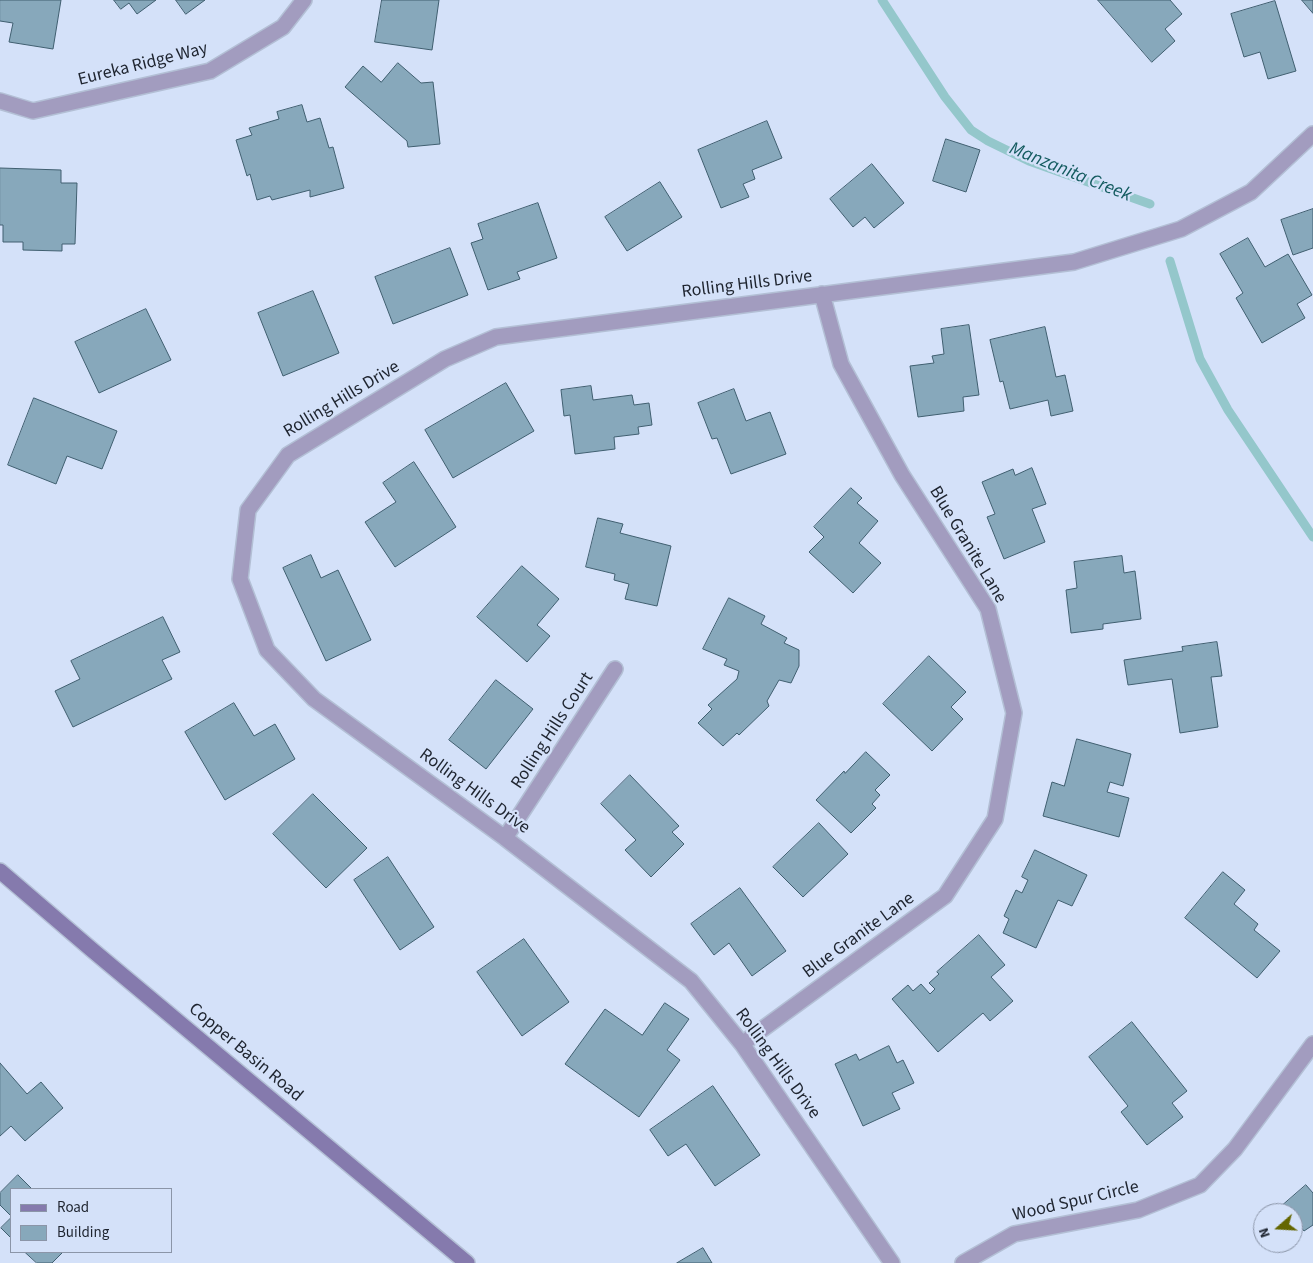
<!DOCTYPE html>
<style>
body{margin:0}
#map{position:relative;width:1313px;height:1263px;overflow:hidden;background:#d4e1f9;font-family:"Source Sans 3",sans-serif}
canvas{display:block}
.legend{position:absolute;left:10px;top:1188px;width:162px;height:65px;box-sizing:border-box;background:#d4e1f9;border:1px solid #8b95a8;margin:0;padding:6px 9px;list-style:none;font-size:15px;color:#1e242f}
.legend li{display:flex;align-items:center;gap:10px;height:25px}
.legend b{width:25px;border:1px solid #8b95a8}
.north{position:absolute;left:1253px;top:1203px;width:50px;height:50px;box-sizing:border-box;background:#d4e1f9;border:1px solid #8b95a8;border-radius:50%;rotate:251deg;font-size:14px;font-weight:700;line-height:20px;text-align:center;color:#1e242f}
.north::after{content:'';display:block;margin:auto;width:18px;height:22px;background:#646600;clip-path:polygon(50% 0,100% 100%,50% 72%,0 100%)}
</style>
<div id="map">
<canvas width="1313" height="1263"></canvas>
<ul class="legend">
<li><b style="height:6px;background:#857aad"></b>Road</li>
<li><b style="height:14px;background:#87a8bb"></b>Building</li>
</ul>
<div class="north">N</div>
</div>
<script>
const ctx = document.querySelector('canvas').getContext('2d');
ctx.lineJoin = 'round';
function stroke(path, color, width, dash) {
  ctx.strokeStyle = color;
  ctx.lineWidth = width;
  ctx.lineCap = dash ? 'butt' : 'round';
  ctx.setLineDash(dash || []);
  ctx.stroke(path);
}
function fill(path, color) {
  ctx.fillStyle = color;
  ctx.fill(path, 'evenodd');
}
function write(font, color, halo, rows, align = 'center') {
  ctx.font = font + ' "Source Sans 3",sans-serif';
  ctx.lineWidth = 4.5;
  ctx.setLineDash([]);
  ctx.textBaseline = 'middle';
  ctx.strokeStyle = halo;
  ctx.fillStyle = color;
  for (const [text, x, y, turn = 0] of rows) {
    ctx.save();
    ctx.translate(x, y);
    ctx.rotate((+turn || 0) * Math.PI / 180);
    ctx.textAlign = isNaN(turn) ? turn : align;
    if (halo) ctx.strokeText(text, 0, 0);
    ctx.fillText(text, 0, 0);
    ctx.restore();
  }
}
const stream = new Path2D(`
 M882,0L945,97L971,130L988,141L1029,161L1150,204
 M1170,261L1200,359L1228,410L1313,537`);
const building = new Path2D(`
 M0,0H61L53,49L9,42L13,23L0,21Z
 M114,0H156L137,14L129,3L121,9Z
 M176,0H205L186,14Z
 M382,0H439L432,50L375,42Z
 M1098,0H1170L1182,14L1165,29L1175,41L1152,62Z
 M1302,0H1313V13Z
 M1275,1L1296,71L1268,79L1260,52L1244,57L1231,14Z
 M398,63L421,83L433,82L440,144L408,147L407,141L345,87L363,66L381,82Z
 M302,105L307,122L320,118L329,148L333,147L344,188L310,197V190L272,200L270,196L257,200L250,174L247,176L236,140L252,135L249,128L279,119L277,112Z
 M767,121L782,158L752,170L755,179L743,184L749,197L721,208L698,150Z
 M946,139L980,150L966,192L933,181Z
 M872,164L904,203L874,228L865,217L853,227L830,199Z
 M0,168L61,170V183H77L75,244H62V251L23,250V242H3V225H0Z
 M660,182L682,217L627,251L605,217Z
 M538,203L557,258L517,272L520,279L488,290L471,243L483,239L478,224Z
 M1313,209V248L1293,255L1281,220Z
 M1248,238L1265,267L1288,254L1312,295L1297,304L1305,318L1262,343L1236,298L1243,293L1220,254Z
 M450,248L468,295L393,324L375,277Z
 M313,291L339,353L283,376L258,313Z
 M146,309L171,360L99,393L75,342Z
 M969,325L979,395L963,397L964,411L918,417L910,366L934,363L932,356L944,354L941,329Z
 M1045,327L1056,377L1065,375L1073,411L1051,416L1048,400L1010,409L1003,381L1000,382L990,340Z
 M506,383L534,431L453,478L425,430Z
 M591,386L593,400L632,395L634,405L649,403L652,425L638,427L639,434L614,437L615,449L575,454L570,415L564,416L561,390Z
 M734,389L746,421L770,412L786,454L731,474L717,438L712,439L698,403Z
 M34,398L117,431L102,469L67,456L56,484L8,465Z
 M414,462L456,527L395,567L365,522L396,502L383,483Z
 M1032,468L1046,504L1032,509L1045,542L1004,559L987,517L995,514L982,482L1013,469L1015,475Z
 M851,488L862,498L857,503L878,521L859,543L881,563L853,593L809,552L824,537L814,527Z
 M598,518L623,524L620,533L671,546L657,606L625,599L629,584L614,580L615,574L586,567Z
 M311,555L321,578L338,570L371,640L326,661L283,568Z
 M1122,556L1124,573L1135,571L1141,619L1103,624V629L1071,633L1066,590L1077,588L1074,562Z
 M522,566L559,599L537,625L550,636L527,662L477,617Z
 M729,598L765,616L761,624L787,638L784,643L799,650V666L791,683L779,680L767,701L769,706L739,735L737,733L723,746L698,723L712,709L708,705L737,679L739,671L724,665L727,659L703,649Z
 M163,617L180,652L162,660L172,679L73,727L55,691L80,679L71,661Z
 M1217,642L1222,676L1211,677L1218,727L1180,733L1172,679L1128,685L1124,660L1183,651L1182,647Z
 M929,656L966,692L951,707L963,719L932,751L883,704Z
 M496,680L533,709L486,769L449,740Z
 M234,703L254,736L275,724L295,759L225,800L185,732Z
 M1077,739L1131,754L1123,786L1110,782L1107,792L1129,798L1119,837L1043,816L1052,782L1064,786Z
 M866,752L890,775L875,790L880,795L872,804L876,808L851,833L816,800L844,771L845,773Z
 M630,775L679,826L672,832L684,844L651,877L625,850L636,840L601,804Z
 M313,794L367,848L326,888L273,834Z
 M819,823L848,854L803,897L773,867Z
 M1035,850L1087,875L1072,906L1058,900L1036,948L1003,933L1009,919L1004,916L1016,890L1022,893L1028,880L1022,877Z
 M388,857L434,927L400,950L354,880Z
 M1223,872L1245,890L1234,904L1258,924L1254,930L1280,951L1257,978L1185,918Z
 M740,888L786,951L752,976L729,943L714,955L691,924Z
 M979,935L1005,965L991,977L1013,1001L990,1021L983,1013L938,1052L892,999L908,985L913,991L921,984L930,994L935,989L929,983L939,974L937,972Z
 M524,939L569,1002L522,1036L477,972Z
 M665,1003L689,1019L667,1050L680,1060L639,1117L565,1064L605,1009L642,1035Z
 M1132,1022L1187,1091L1172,1103L1183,1117L1147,1145L1121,1112L1128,1106L1089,1057Z
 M889,1046L897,1063L903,1060L914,1083L892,1093L900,1109L863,1126L835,1064L856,1054L859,1060Z
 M0,1063L27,1094L41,1082L63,1108L25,1141L11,1126L0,1136Z
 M713,1086L760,1155L715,1186L686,1144L668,1156L650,1130Z
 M18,1175L32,1189H11V1216L0,1205V1193Z
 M1306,1185L1313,1193V1225L1304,1231L1293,1218V1213H1289L1283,1205Z
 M11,1218V1238L1,1228Z
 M703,1248L712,1263H677Z
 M25,1252H63L52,1263H37Z`);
const street = new Path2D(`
 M0,101L33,111L210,71L283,27L304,0
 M505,838L615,669
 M742,1044L945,896L995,819L1014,713L988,609L902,475L841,364L822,294
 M892,1263L742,1044L691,981L505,838L314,699L267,650L240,579L248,510L288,455L445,359L496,337L1074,262L1181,229L1251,192L1313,134
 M963,1263L1014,1234L1138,1210L1200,1185L1235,1149L1313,1044`);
const secondary = new Path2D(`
 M0,871L91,949L467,1263`);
const streetNames = [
 ["Eureka Ridge Way",143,65,-14],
 ["Rolling Hills Drive",747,285,-7],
 ["Rolling Hills Drive",342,400,-31],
 ["Blue Granite Lane",967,545,59],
 ["Rolling Hills Court",553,731,-57],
 ["Rolling Hills Drive",474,792,36],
 ["Blue Granite Lane",859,936,-36],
 ["Copper Basin Road",245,1053,40],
 ["Rolling Hills Drive",777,1064,54],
 ["Wood Spur Circle",1076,1202,-13]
];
const waterNames = [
 ["Manzanita Creek",1070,173,22]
];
stroke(stream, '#94c7cb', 9);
fill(building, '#87a8bb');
stroke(building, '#405f70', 1);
stroke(street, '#b3bfd5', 18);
stroke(secondary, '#b3bfd5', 18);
stroke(street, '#a29cbf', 15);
stroke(secondary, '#857aad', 15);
write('18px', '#1e242f', '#d4e1f9', streetNames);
write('italic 19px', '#145b60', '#d4e1f9', waterNames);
</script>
